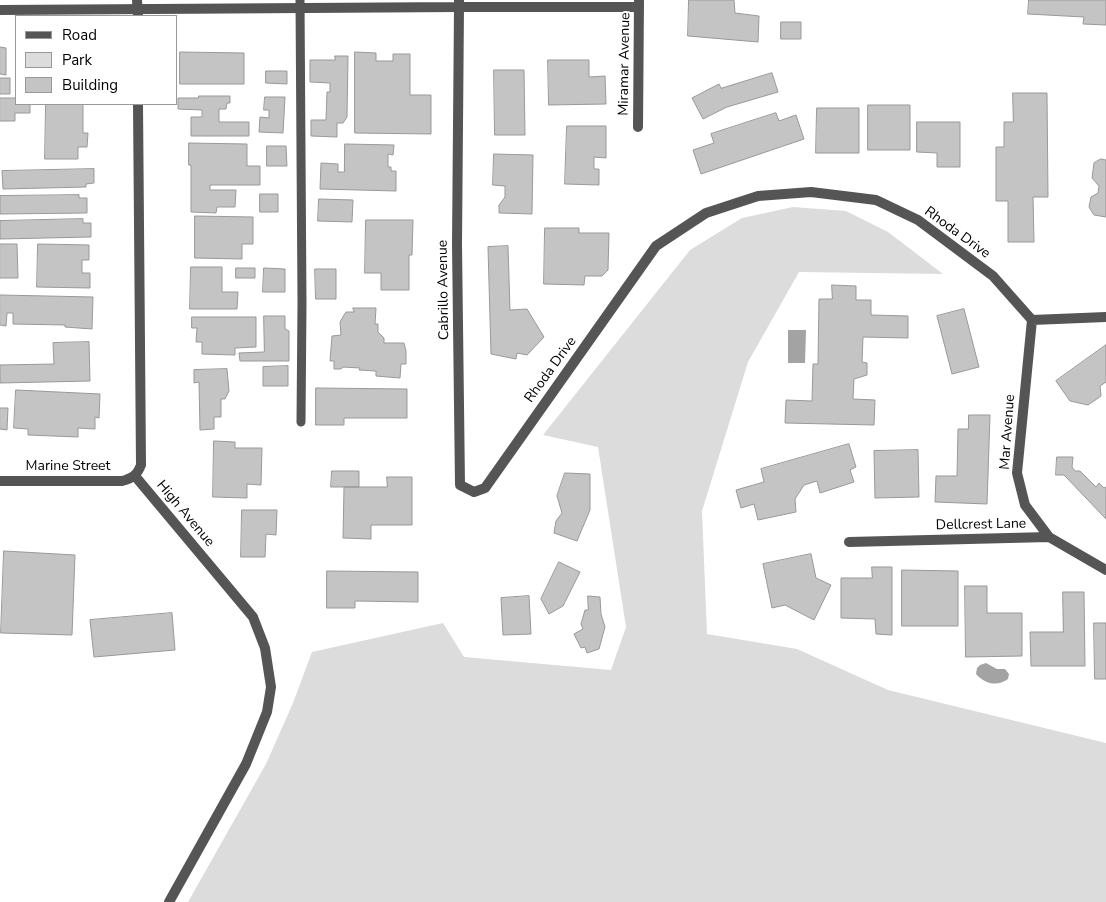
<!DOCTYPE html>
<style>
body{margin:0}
#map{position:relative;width:1106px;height:902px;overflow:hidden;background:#fff;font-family:"Nunito Sans",sans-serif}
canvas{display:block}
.legend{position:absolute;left:15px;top:15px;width:162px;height:90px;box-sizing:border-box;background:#fff;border:1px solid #999;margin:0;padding:6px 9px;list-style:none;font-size:15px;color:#000}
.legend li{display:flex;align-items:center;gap:10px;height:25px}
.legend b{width:25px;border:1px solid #999}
</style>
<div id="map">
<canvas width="1106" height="902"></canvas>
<ul class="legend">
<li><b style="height:6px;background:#555"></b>Road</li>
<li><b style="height:14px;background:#dcdcdc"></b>Park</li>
<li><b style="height:14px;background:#c4c4c4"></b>Building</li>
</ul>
</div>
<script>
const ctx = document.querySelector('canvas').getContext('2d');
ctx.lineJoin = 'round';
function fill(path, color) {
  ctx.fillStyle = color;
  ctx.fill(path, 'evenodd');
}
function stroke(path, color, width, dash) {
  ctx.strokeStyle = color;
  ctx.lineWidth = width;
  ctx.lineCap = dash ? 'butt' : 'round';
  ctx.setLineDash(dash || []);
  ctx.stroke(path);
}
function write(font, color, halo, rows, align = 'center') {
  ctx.font = font + ' "Nunito Sans",sans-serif';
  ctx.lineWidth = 4;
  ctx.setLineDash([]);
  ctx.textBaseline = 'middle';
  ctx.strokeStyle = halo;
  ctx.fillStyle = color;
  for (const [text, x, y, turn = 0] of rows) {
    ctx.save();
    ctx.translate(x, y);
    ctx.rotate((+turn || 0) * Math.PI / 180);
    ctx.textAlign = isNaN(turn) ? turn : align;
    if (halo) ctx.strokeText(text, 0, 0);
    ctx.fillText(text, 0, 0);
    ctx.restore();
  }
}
const green = new Path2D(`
 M793,207L846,211L888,232L943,274L799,272L748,362L702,511L707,634L797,649L888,690L1106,743V902H188L266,764L293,703L312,652L443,623L464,657L611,670L626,627L598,447L543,435L690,250L742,218Z`);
const water = new Path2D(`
 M788,330H806L805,363H788Z
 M986,663L997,669H1005L1009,674L1008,679C997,687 985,684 976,674L977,668L980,665Z`);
const building = new Path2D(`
 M689,0H734L735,13L759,16L758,42L688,36Z
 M1029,0H1106V25L1083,24L1084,17L1028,14Z
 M781,22H801V39H781Z
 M0,47L6,48V75L0,74Z
 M180,52L244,53V84H180Z
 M355,52L376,53V61H393V54H410V95H431V134L355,133Z
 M335,56H348L347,117L343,123H337V137L311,136V120H326L327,92H330V83L310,82V60H335Z
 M548,60H589V77L605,76L606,104L549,105Z
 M494,70H524L525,135H495Z
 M266,71H287V84L266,83Z
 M772,73L778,92L727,107L703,119L692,98L719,84L721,88Z
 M0,78H10V94H0Z
 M1013,93H1047L1048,197H1033L1034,242H1008V201H996V147H1004V122H1013Z
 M199,96H230V103H227L226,109H219V122H249V136H191V117H202V110L178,109V98H198Z
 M265,97H285L283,133L259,132L260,117L269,118V110H264Z
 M0,98H16V104H30V113H15V121H0Z
 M46,104H83V133H88L87,147H78V159H45Z
 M868,105H910V150H868Z
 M817,108H859V153H816Z
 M776,113L779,121L796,115L804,139L701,174L693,150L714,143L711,134Z
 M917,122H960V167H937V153L917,152Z
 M567,126H606V158L594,157V169H599V185L565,184Z
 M189,143L247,144V166H260V185H210V190H236L235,207H217L216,213L191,212V165H189Z
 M345,144L394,145L393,155L388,154V167H391V171H396V191L320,189L321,163L338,164V172H344Z
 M267,146H286L287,166H267Z
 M494,154L533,155L532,214L499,213V205L505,197V186L493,185Z
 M1101,159L1106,160V217L1094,215L1089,207L1091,197L1098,193L1099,186L1092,178L1094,163Z
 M94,169V183L86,184V187L3,189L2,171Z
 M260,194H278V212H260Z
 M79,195V198H87V213L0,214V196Z
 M319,199L353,200L352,222L318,221Z
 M195,216L253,217V244H242V259L195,258Z
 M83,219V223H91V237L0,239V221Z
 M366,220H413L412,255H409V290H381V273H365Z
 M545,228H579V233H609L608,270L602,276H585L584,285L544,284Z
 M0,244H17L18,278H0Z
 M38,244L89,245V260H82V273H90V288L37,287Z
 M508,246L510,310L527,309L544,337L527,355L517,353L516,359L491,354L488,247Z
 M191,267H222V292H238L237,309H190Z
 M236,268H255V278H236Z
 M264,268L285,269V292H263Z
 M315,269H336V299H316Z
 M832,285L856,286V300H871V315L908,316V338L863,337L862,362L867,363V375L854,379L853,399L875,400L874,425L785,423L786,400L812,401L813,364H818L819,299H832Z
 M0,295L93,297L92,329L65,327V325L13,324V313H7L6,326L0,325Z
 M353,308H376L375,324H378V332L384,338V343H404L406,351V364H401L400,378L376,376V371L359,370L360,368L343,367L341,369H334V361H330L332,336L341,335L340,322L344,315L346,312H354Z
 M964,309L979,367L952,374L937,316Z
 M264,316H285V329L289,331V361H240L239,353L264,352Z
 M192,317H256V347L235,348V355L202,354V342H196L197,328H192Z
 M89,342L90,381L0,383V365L54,364L53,343Z
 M1106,345V382L1100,386L1101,396L1088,405L1070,401L1056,381Z
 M288,366V386H263V367Z
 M227,369L229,391L225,399H221V417H214V429L200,430L199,382L194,383V370Z
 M316,388L407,389V418H344V425H316Z
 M16,390L100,394L99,418L95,417V429L78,428V437L28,435V429L14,428Z
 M0,408H8L7,430L0,429Z
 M969,415H990L987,504L935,502L936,476H957L958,429H968Z
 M214,441L235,442V448H262L261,485L247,484V498L213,497Z
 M849,444L856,467L850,470L854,482L820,493L817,481L804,485L795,499L796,512L758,520L754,504L741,508L736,490L764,482L761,469Z
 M918,450L919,497L875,498L874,451Z
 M1057,457H1073L1072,467L1075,471H1080L1096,487L1099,483L1104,488L1106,487V519L1064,475H1056Z
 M332,471H359V487H331Z
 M565,473L590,474V510L577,541L554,533L556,521L562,513L557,496Z
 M387,477H412V525H371V539L343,538L344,487H387Z
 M242,510H277L276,535L266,534L265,557H241Z
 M4,551L75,555L72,635L1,633Z
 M811,554L816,578L831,585L814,620L785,605L772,608L763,564Z
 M559,562L580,572L563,606L549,614L541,599Z
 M872,567H892V635L876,634L875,619L841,618V578H872Z
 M902,570L958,571V626H902Z
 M327,571L418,572V602L355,601V608H327Z
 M965,586H987V613H1022V656L966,657Z
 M1063,592H1084L1085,666H1031L1030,632H1063Z
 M529,596L531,634L503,635L501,598Z
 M588,596L600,597L601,614L605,627L599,649L587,653L585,647L581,648L574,634L583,629L581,624L585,610H588Z
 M172,613L175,650L94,657L90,620Z
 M1094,623H1106V679H1095Z`);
const service = new Path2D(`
 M300,0L302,303L301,422`);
const minor = new Path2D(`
 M137,0L138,16
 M639,7H459L457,244L460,485L474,492L485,488L656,246L706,213L758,196L811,192L876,200L918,220L993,276L1032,320L1106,317
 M638,127L639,1
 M1032,320L1017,473L1025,505L1049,537
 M135,476L253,617L265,648L271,687L267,712L246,764L169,902
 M0,481H122C133,478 137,475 141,465L138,104
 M849,542L1049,537L1106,570`);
const tertiary = new Path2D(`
 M0,10L459,7V0`);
const streetNames = [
 ["Miramar Avenue",625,64,-89],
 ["Rhoda Drive",957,233,36],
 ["Cabrillo Avenue",444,290,-91],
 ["Rhoda Drive",551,370,-54],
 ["Mar Avenue",1008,432,-86],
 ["Marine Street",68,467],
 ["High Avenue",185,514,50],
 ["Dellcrest Lane",981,525,-1]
];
fill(green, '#dcdcdc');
fill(water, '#a3a3a3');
fill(building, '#c4c4c4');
stroke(building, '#999', 1);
stroke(service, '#555', 9);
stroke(minor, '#555', 10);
stroke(tertiary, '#555', 10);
write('14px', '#000', '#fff', streetNames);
</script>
